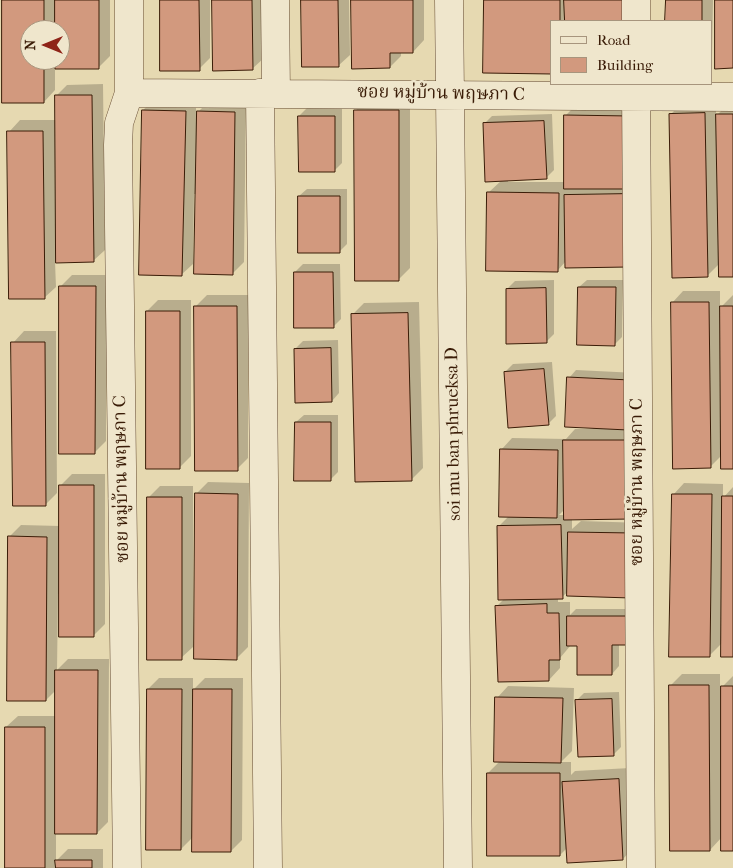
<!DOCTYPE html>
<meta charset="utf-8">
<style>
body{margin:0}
#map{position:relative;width:733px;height:868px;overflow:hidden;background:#e6d9b1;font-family:"IM FELL French Canon",serif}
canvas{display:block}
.legend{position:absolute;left:550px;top:20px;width:162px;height:65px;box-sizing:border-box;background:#efe6cc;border:1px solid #a7957d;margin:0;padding:6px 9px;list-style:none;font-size:15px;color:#3a1c07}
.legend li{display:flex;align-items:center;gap:10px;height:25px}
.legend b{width:25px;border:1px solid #a7957d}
.north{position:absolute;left:20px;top:20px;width:50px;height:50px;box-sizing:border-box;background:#efe6cc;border:1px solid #a7957d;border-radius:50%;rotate:270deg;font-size:14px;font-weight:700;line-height:20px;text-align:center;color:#3a1c07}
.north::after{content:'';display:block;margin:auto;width:18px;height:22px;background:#8f2418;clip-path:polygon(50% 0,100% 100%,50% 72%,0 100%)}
</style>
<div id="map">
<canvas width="733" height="868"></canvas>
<ul class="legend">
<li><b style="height:6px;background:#efe6cc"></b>Road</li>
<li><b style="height:14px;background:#d2997e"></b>Building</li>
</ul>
<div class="north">N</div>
</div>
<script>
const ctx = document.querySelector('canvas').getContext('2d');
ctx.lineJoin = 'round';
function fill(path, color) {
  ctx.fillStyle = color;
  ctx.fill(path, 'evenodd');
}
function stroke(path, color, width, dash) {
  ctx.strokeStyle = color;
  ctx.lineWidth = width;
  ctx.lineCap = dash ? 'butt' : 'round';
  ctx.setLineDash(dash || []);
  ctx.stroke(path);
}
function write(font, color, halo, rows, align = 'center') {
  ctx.font = font + ' "IM FELL French Canon","Noto Serif Thai",serif';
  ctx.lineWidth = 5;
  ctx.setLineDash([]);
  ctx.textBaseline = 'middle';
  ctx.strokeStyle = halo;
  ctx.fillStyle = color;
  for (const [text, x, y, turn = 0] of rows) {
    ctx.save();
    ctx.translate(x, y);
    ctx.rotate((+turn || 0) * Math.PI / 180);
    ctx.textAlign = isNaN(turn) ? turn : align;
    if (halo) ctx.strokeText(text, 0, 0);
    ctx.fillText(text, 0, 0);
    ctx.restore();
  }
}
const shadow = new Path2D(`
 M3,0H110V56L99,67L55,68V90L44,102ZM30,30H60V60H30Z
 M161,0H210V58L199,69Z
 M213,0H263L264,58L252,69Z
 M303,0H349L350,55L338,66Z
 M352,0H424V40L413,52H401V56L390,67Z
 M485,0H638V21H552Z
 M667,0H713L712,57V21H667Z
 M103,84L105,250L93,261L55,262L56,287L44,298L9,132L20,120H56V96L67,85Z
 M155,99L196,100V114L209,101H246L244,262L233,273L197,194H194L193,264L181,275L143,110Z
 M410,99V268L399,279L355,111L367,100Z
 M716,102V116L729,103H733V276L720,263L707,276L671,114L682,103Z
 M577,104L641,105V177L558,270L488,193L502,180L484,124L492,116L552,114L554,170L546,178L508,180V182H565V116Z
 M307,108H342V163L334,171L299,116Z
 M307,189H347V244L339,252L299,196Z
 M303,264H340L341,319L333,327L295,272Z
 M72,275H107L106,441L95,452L61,286Z
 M554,280V334L546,342L507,289L515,281Z
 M587,280H623L622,337L614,345L579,287Z
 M683,291H720V308L733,295V467L722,455L710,467L672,303Z
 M207,295H248V458L237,469L196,306Z
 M158,300H191V456L180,467L147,311Z
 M419,302L423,468L411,480L353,314L364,303Z
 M24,331H56L57,493L46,504L13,343Z
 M338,340L339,393L332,401L295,349L303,341Z
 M552,362L556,416L548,424L505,372L513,364Z
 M576,370L637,373L641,429L572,518V529L581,521L644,523L562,597H558V602H570V615L576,609H640L619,644V666L612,674L578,645H571L560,658V668L549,680L497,606L505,598L498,527L509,516L501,450L512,438L566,439L575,429H593L569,378ZM565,509V515H559Z
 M304,415H338V472L330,480L296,422Z
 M72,474H105V624L93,636L60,594H58L57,670L68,659H109L108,822L97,833H56V861L68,849H103V868H6V727L18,716H56L57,689L46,700L9,537L21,525L60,526L61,485Z
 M208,482L249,483L248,647L237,658L196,494Z
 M684,483L723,484V498L733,487V656L722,643L709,656L673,495Z
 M160,486H193V647L181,658L148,498Z
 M682,674H720V689L733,676V849L722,837L710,850L671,685Z
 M159,678H193V690L205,678H243L242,840L231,851L193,837L181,849L148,689Z
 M508,686L574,688L572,751L561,762H571V775L575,771L630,768L634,847L623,859L567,848L560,855L488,773L500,761L497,698Z
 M619,692L621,747L614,754L576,701L584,693Z`);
const building = new Path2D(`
 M2,0H44V30H30V60H44V103H2Z
 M55,0H99V69H55V60H60V30H55Z
 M160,0H199L200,71H160Z
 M212,0H252L253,70L213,71Z
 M301,0H338L339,67H302Z
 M351,0H413V53H390V68L352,69Z
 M484,0H560V21H552V74L483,73Z
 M564,0H627V21H565Z
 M666,0H702V21H665Z
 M715,0H733V68L715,69Z
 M55,95H92L94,262L56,263Z
 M142,110L186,111L182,276L139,275Z
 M354,110H399V281H355Z
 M197,111L235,112L233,275L194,274Z
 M705,113L708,277L672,278L669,114Z
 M716,114H733V277H719Z
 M564,115L630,116V189H564Z
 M298,116H335V172H299Z
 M544,121L547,179L485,182L483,123Z
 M7,131H43L45,299H9Z
 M487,192L559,193L558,272L486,271Z
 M627,194L628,267L565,268L564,195Z
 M298,196H340V253H298Z
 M294,272H333L334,328H294Z
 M59,286H96L95,454H59Z
 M578,287H616L615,346L577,345Z
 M546,288L547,343L506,344V289Z
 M671,302H709L711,468L673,469Z
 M194,306H237L238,471H195Z
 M720,306H733V469H721Z
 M146,311H180V469H146Z
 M408,313L412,481L355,482L351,314Z
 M11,342H45L46,506H13Z
 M331,348L332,402L295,403L294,349Z
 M544,369L549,425L508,428L504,372Z
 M567,377L630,380L628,430L565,427Z
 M295,422H331V481H294Z
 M563,440H630L631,519L564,520Z
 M500,449L558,450L557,518L499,517Z
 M59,485H94V637H59Z
 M195,493L238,494L237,660L194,659Z
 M672,494H712L710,657H669Z
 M722,496H733V657H721Z
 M147,497H182V660H147Z
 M561,525L563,599L498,600L497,526Z
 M568,532L633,533L631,598L567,596Z
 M8,536L47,537L46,701H7Z
 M547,604V613H559L560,660H549V681L498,682L495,606Z
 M567,616H633V645H612V675H577V646H567Z
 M55,670H98L97,834H55Z
 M669,685H709L710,851H670Z
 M721,686H733V851H721Z
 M147,689H182L181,850H146Z
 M193,689H232L231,852H192Z
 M495,697L563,698L561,763L494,762Z
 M612,699L614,756L578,757L575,700Z
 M5,727H45V868H5Z
 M487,773H560V856H487Z
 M619,779L623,860L567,863L562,782Z
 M55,860H92V868H56Z`);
const street = new Path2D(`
 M129,0V93
 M275,0L276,93
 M449,0L458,868
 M636,21V0
 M636,84L641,868
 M260,93L268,868
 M127,868L118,145L119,123L129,93L733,97`);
const streetNames = [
 ["ซอย หมู่บ้าน พฤษภา C",441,94,1],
 ["soi mu ban phrueksa D",454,434,-91],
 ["ซอย หมู่บ้าน พฤษภา C",122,479,-91],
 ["ซอย หมู่บ้าน พฤษภา C",638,482,-90]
];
fill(shadow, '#0003');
fill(building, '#d2997e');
stroke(building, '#3a1c07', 1);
stroke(street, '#654b32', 29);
stroke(street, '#efe6cc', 28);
write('18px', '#3a1c07', '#efe6cc', streetNames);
</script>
